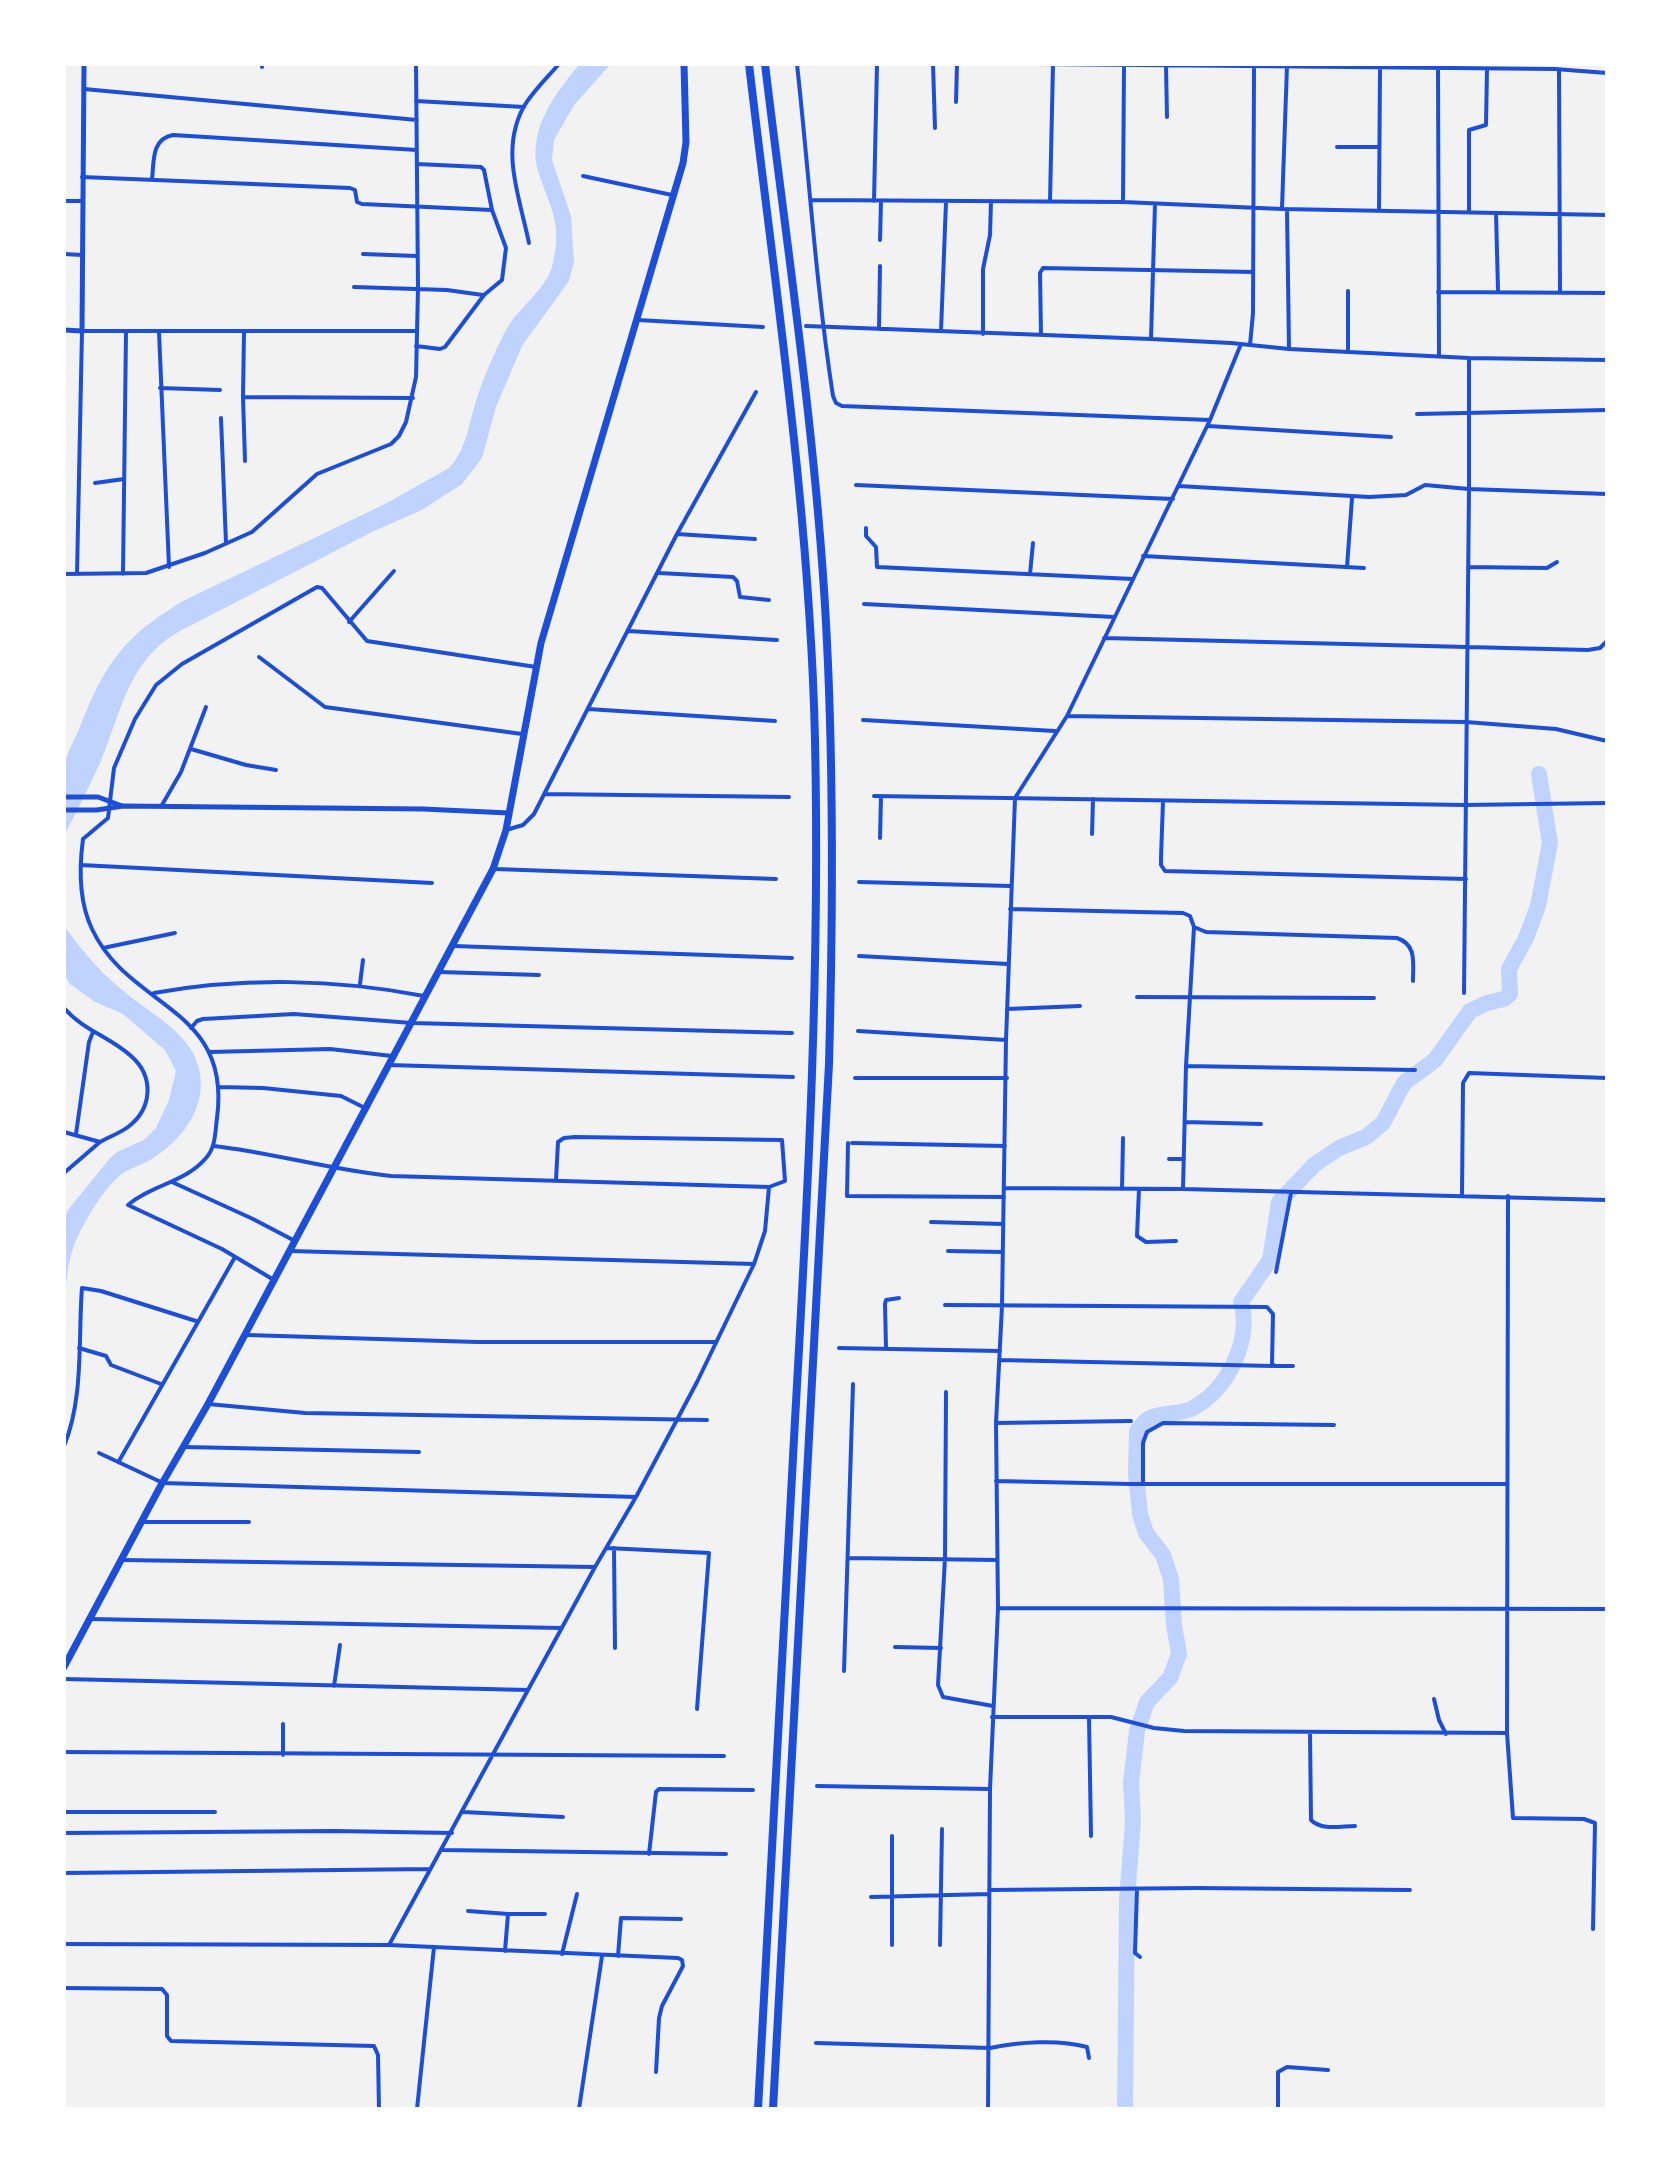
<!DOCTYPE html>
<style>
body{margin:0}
#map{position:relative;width:1671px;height:2173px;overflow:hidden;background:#f2f2f2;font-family:Rubik,sans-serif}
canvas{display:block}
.frame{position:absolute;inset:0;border:66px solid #fff;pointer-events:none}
</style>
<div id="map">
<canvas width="1671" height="2173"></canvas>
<div class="frame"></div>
</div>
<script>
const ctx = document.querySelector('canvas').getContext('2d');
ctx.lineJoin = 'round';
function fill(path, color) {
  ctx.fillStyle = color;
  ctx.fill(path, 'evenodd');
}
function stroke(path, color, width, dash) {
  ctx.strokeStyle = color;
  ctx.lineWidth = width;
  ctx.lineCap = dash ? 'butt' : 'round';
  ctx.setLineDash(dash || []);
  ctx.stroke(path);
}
const water = new Path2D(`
 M580,64H611L574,105L554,140L552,160L571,216L574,262L569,281L522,346L496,407L482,458L462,484L422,510L374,531L178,632C127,662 121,714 100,763C89,788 76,812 64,836C64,815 60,789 64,767C66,754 75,739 80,727C105,663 125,635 185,600L385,504L449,468C467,448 468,426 476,401C484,376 495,351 507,328C520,306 548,288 553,263C562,222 551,210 539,174C525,133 555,93 580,64Z
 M64,926C81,949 98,970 121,989C143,1008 174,1024 190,1048C216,1090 192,1132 155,1157C144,1165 129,1167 118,1177C102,1192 87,1217 77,1238C60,1276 67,1323 64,1364V1218L68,1210L110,1158L117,1152L144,1140L156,1128L169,1100L176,1071L165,1050L123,1014L95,1002L70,984L64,975Z`);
const river = new Path2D(`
 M1125,2109L1127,1900L1133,1820L1131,1783L1137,1731L1147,1702L1170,1678L1179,1654L1174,1625L1171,1579L1163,1555L1146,1533L1140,1514L1136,1473L1137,1431C1140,1427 1146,1420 1150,1418C1162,1412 1180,1415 1193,1408C1228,1390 1252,1339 1241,1302L1270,1260L1279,1202L1314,1165L1339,1148L1366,1137L1383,1123L1404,1083L1435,1060L1470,1011L1487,1003L1504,999L1510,994L1509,969L1526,938L1538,906L1550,843L1539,774`);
const minor = new Path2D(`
 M262,64V67
 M797,64C809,174 816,286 833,396L836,403L842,406L1210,420
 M933,64L935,128
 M1036,64L1555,69L1607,73
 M1166,66L1167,117
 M1438,68L1439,356
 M1559,70L1560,291
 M84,89L417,120
 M416,101L524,107
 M956,102L957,64
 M1337,147H1378
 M583,176L672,195
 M82,177L350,188L355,190L357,202L362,204L492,210
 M152,180C154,162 151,139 173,135L417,150
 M812,200L1123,202L1282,209L1607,215
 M64,201H82
 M874,201L877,64
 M1050,201L1053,64
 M1123,202L1124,65
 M1282,208L1287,66
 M1287,209L1289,349
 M1379,210L1380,67
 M1469,212V130L1486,125L1487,69
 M1496,213L1498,290
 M880,240L881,201
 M529,243C520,198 500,152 523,108C532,92 547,78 559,64
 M64,254L82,255
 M363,254L417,256
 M354,287L447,290L483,295
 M1438,292L1607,293
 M638,320L763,327
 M806,326L1151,339L1231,343L1289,349L1469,358L1607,360
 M879,329L880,266
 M941,331L946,202
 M159,332L169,567
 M983,334V269L990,235L991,201
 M1041,334L1040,273L1043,268L1253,272
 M1151,339L1155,204
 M1250,345L1253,313L1254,66
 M416,346L440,349L445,347L484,295L502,280L506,248L492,210L484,170L481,167L417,164
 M1348,351V291
 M160,388L220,390
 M243,397L244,332
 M1417,414L1607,410
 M221,418L226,543
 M1208,426L1391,437
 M245,461L243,397L413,398
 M95,483L124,479
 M856,485L1173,499
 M1179,486L1369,497L1406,495L1425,485L1469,489V358
 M866,528V536L876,547L877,567L1133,579
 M677,534L755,539
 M1143,556L1364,568
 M1347,567L1352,498
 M1468,567L1547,568L1557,562
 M659,573L733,577L737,581L740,597L769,600
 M64,574L146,573L205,553L252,532L317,474L391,444L399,436L406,422L416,377L418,288L416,64
 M77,574L82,331H416
 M123,574L126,332
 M1030,574L1033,543
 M864,604L1114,617
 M349,622L394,571
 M628,631L777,640
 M1104,638L1588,650L1600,648L1607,641
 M259,657L325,707L522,734
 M588,709L775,721
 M1067,716L1466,722L1556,729L1607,741
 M863,720L1055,731
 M191,749L246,765L276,770
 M544,794L789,797
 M874,796L1465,805L1607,803
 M1163,801L1161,858V865L1165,871L1466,879
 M162,805L181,772L206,707
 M506,830L523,825L534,814L677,534L756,392
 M1092,834L1093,799
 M880,838L881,797
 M81,865L432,883
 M495,869L776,879
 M859,882L1010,886
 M1010,909L1183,913L1190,916L1194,927L1206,932L1397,938C1417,945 1413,962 1413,981
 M454,946L792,958
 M103,948L175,933
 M859,956L1008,964
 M439,972L539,975
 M360,984L363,960
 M154,993C242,977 337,979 424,996
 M1464,993L1469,489L1607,494
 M1137,997L1374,998
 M64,1008C83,1030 110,1037 131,1056C154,1076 153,1108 128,1127C120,1133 109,1137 100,1142
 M1007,1009L1080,1006
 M191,1028L197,1021L203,1019L294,1014L412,1023L792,1033
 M858,1031L1006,1040
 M210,1052L330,1049L392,1056
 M389,1065L793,1077
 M1186,1066L1415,1070
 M855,1078H1007
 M219,1087L263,1088L341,1096L365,1108
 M1185,1122L1261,1124
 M64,1132L100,1142L64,1173
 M76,1134L89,1042L93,1032
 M848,1143L847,1196L1004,1197
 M852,1143L1005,1146
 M214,1146C274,1153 331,1170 391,1176L769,1187L785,1181L782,1140L575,1137L564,1138L558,1142L556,1180
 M1169,1159H1184
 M172,1182L253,1219L295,1241
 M1004,1188L1183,1189L1607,1200
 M1183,1188L1186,1066L1194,927
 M1122,1189L1123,1138
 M1139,1189L1137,1236L1146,1242L1176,1241
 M1462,1195L1463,1083L1469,1073L1607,1078
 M1508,1196L1507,1733L1513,1818L1584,1819L1595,1823L1593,1929
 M931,1222L1003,1224
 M290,1251L754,1264
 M948,1251L1003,1252
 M1276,1272L1291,1193
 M274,1280L222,1249L128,1205C151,1185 186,1182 206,1158C216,1147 215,1132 217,1118C232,1006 129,1009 92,929C79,902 79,869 83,839L108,818L114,768L135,719L156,685L182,664L317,587L322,588L367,641L536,667
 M945,1305L1267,1307L1273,1314L1272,1364L1275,1366H1293
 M247,1335L477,1342H716
 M79,1348L106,1356L111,1365L161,1384
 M839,1348L1000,1351
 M886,1348L885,1304L886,1300L899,1298
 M999,1360L1273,1366
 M946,1392L945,1558L938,1685L943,1697L993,1706
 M208,1404L305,1413L707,1420
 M996,1423L1131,1421
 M64,1446C84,1398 78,1339 82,1288L101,1291L196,1321
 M184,1447L419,1452
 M99,1453L163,1483L636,1497
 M119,1461L235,1257
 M996,1481L1130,1484H1505
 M1143,1483V1443L1147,1432L1163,1423L1334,1425
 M142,1522H249
 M607,1548L709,1553L697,1709
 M614,1548L615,1648
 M849,1558L997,1560
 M122,1560L595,1567
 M998,1608L1607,1609
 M90,1619L562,1628
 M895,1647L941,1648
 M844,1671L853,1384
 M64,1679L528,1690
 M334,1686L340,1645
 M1434,1699L1439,1720L1446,1734
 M992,1717H1111L1154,1728L1184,1731L1507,1733
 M1089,1718L1091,1836
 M283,1724V1755
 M1310,1733L1311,1820C1322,1831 1341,1826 1355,1826
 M64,1752L724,1756
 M817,1786L990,1789
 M64,1812H215
 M463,1812L563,1817
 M64,1833L335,1831L452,1833
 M443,1850L726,1854
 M649,1854L656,1792L659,1789L753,1790
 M64,1873L430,1869
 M1137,1889L1135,1953L1140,1957
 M989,1890L1197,1888L1410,1890
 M871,1897L989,1894
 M468,1911L508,1914L505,1951
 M508,1914H545
 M64,1944L389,1945L678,1958L682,1960L683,1966L662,2006L659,2018L656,2072
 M389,1945L595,1567L636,1497L697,1382L754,1264L765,1231L769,1187
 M892,1945V1836
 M940,1945L942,1829
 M562,1954L577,1894
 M618,1956L621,1918L681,1919
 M64,1988L162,1989L167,1995V2036L171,2041L374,2046L378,2055L379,2109
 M816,2043L990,2048C1019,2042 1058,2039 1087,2047L1089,2058
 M417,2109L434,1947
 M579,2109L602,1956
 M988,2109L990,1789L998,1608L996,1423L1002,1306L1006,1040L1015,798L1067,716L1210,420L1241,344
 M1278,2109V2072L1287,2067L1328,2070`);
const tertiary = new Path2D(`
 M64,330L82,331L84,64
 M64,797H98L122,806
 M64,810H97L123,806L423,809L509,813`);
const primary = new Path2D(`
 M64,1667L160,1487L208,1404L493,869L506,830L541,643L683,163L686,142L684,64`);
const motorway = new Path2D(`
 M749,64C775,288 810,514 815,740C820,967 808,1193 795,1420C783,1650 770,1879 758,2109
 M765,64C787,249 816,437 826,623C834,769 833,917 829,1064L773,2109`);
fill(water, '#bfd3fe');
stroke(river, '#bfd3fe', 16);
stroke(minor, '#1d4ed8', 4);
stroke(tertiary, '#1d4ed8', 5);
stroke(primary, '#1d4ed8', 7);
stroke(motorway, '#1d4ed8', 8);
</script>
